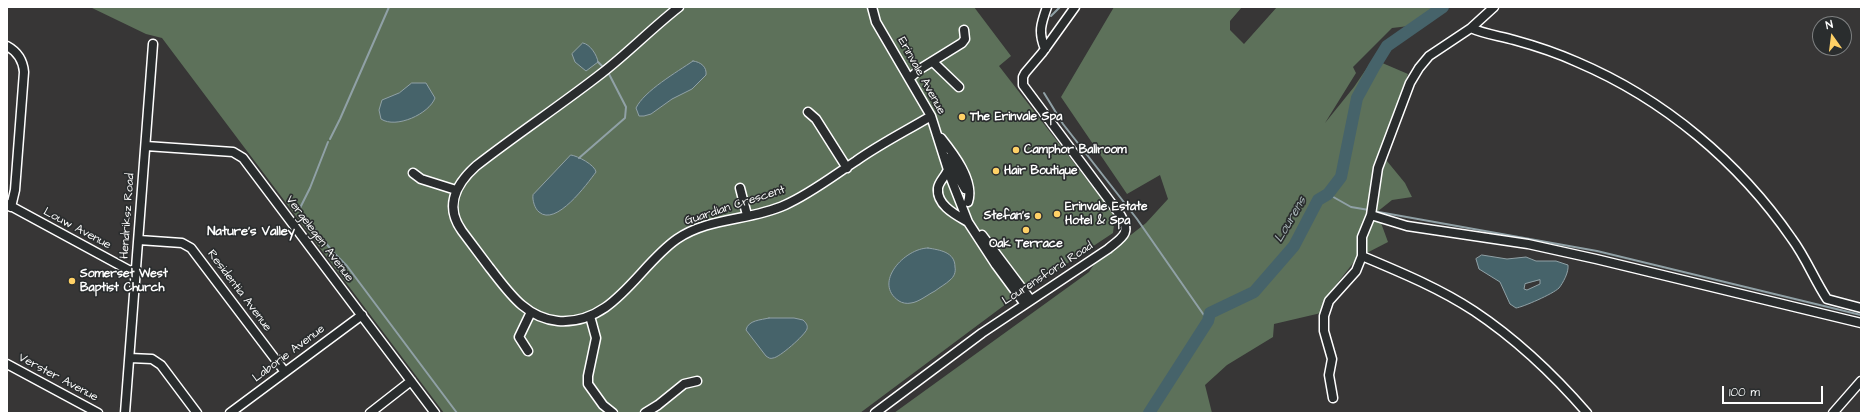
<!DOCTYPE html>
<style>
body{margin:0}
#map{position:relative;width:1868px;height:420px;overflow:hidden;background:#373636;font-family:"Architects Daughter",sans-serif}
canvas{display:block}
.frame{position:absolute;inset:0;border:8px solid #fff;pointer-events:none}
.north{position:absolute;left:1812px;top:16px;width:40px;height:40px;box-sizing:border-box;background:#2a2d2e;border:1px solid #7f8182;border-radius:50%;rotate:346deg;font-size:11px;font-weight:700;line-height:16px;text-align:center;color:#fff}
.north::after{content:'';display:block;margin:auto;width:14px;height:18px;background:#ffd166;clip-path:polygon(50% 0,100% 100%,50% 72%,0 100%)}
.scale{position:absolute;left:1722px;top:386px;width:101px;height:18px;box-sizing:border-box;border:2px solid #fff;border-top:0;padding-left:5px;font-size:12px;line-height:14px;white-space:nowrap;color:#fff;-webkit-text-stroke:3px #2a2d2e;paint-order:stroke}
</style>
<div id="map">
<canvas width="1868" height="420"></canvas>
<div class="frame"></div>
<div class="north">N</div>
<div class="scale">100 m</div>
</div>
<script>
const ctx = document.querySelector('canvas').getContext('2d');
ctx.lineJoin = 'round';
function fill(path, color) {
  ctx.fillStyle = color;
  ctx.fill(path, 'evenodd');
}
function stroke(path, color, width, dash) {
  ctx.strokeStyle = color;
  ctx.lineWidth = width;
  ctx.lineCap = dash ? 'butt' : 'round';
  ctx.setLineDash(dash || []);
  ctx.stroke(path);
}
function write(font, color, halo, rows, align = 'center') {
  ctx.font = font + ' "Architects Daughter",sans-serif';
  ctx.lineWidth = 3.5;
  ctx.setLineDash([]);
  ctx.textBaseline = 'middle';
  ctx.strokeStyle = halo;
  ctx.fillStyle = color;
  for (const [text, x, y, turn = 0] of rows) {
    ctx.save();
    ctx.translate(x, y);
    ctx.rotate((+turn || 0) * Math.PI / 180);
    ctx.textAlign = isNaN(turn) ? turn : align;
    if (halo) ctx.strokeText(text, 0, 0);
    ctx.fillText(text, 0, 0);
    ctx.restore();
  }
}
const green = new Path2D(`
 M90,7H974L1011,56L999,66L1115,216L1113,233L1006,304L860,413H444L162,38L146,34Z
 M1114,7H1242L1230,21V30L1244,44L1277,7H1434L1409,26L1392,28L1353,67L1356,73L1325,123L1354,87L1373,59L1408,74L1382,155L1405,183L1412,197L1392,200L1377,212L1388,242L1357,258L1332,290L1321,313L1274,324L1273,337L1227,365L1205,385L1212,413H894L1089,272L1095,263L1146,223L1168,199L1160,175L1127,194L1061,97Z`);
const water = new Path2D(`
 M583,43C590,44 597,55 598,62L586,71L575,62L572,54Z
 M693,61C701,62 707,67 706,75L692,89L672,99L651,114L644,116H639L636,108C644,91 677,72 693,61Z
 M412,83H426L435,98C429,114 396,129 381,119L379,110L382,100L399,93Z
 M571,155C578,156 595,165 596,172C587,184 556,227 539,212C535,209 532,200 533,195Z
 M928,248C940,250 955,252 955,267C956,272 954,277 950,280C946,284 940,287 935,291C927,295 919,302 911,303C907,304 902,303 899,301C872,283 905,248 928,248Z
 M1482,255L1507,259L1526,257L1536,261H1556L1568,265C1569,272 1563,283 1559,288C1553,294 1523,307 1516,308L1510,304L1500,282L1479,269L1476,259ZM1540,280V284L1527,290L1524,289L1525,284Z
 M769,318H794L803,320C806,323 808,325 807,329C805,335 779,358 773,358C770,359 769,358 766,356L746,330C748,320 761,320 769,318Z`);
const stream = new Path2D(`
 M1051,16L1060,7
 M598,62L604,68
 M1044,93L1063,124L1137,219L1208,321
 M330,139L340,119L389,7
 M328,142L310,188L299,210L333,252L347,266L457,413
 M579,158L625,118L626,107L609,74
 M1328,194L1351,207L1369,210
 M1373,211L1597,251L1861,315`);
const river = new Path2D(`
 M1149,413L1208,321L1210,313L1254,292L1294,246L1318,200L1328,194L1341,177L1357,98L1374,67L1387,46L1443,7`);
const minor = new Path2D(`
 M679,7C652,28 629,52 602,73C561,105 517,134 476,166C456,184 444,206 462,231C471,243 480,255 489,267C508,291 525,318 558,321C614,325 638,266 677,239C709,217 750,221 785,205C810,194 833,176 856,161C880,144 906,131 931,116
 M872,7L876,22L931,116L950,176L968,222L996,265L1024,303
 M1494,7L1471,28C1484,34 1500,36 1514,40C1536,46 1557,53 1577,62C1664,99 1739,162 1792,239C1806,258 1814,279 1827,299L1861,308
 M7,46C18,52 23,60 24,72L15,190L11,207
 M1045,49C1038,32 1041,24 1047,7
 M933,62L959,87
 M910,78L920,69L962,43L965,39L964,30
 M808,112L816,119L847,168
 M941,138C953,153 975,181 968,202
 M146,146L233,152L243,158L435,413
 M947,158L965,189
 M948,169C946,176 939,181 938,188C936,205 956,215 968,222
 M413,173L421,179L456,190
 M740,188L747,215
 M7,204L136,274
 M1371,215L1407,226L1528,244L1596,259L1861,323
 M982,235L1030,299
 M139,240L182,243L191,248L285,372
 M1362,256C1400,272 1439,288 1474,311C1516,339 1554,375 1587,413
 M590,316L596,338L588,376V384L603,405L613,413
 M528,351L519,337L531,312
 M130,358L152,359L161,365L197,413
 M7,364L98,413
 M1333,398L1329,375L1332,359L1324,331V316L1329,301L1356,271L1362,256V237L1371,215L1378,168L1410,83L1419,68L1429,56L1471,28
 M125,413L153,44
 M230,413L362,315
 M370,413L411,381
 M645,413L658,405L684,384L697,381
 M875,413L982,333L1108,249C1121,238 1132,234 1121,216L1023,85V77L1025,73L1042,53L1075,7
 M1833,413L1861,381`);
const markers = [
 [962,117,4,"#ffd166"],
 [1016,150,4,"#ffd166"],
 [996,171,4,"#ffd166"],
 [1057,214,4,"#ffd166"],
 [1038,216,4,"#ffd166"],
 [1026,230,4,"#ffd166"],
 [72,281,4,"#ffd166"]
];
const streetNames = [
 ["Erinvale Avenue",921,76,61],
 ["Guardian Crescent",735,206,-18],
 ["Hendriksz Road",128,216,-86],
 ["Louw Avenue",77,229,28],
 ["Vergelegen Avenue",319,239,53],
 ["Lourensford Road",1048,274,-33],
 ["Residentia Avenue",239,291,53],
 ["Laborie Avenue",289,354,-37],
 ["Verster Avenue",58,378,28]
];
const poiNames = [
 ["The Erinvale Spa",970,117],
 ["Camphor Ballroom",1024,150],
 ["Hair Boutique",1004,171],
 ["Erinvale Estate",1065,207],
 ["Hotel & Spa",1065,221],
 ["Stefan's",1030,216,"right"],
 ["Oak Terrace",1026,244,"center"],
 ["Somerset West",80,274],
 ["Baptist Church",80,288]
];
const waterNames = [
 ["Lourens",1291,220,-60]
];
const neighbourhoodNames = [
 ["Nature's Valley",251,232]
];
fill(green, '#5d715a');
fill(water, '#46636a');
stroke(water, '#90a1a6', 1);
stroke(stream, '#90a1a6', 2);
stroke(river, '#46636a', 12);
stroke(minor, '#fff', 11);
stroke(minor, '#2a2d2e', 8);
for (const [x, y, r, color] of markers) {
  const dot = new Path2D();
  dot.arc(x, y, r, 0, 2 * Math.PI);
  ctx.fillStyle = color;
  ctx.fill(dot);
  stroke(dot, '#2a2d2e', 1.5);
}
write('12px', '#fff', '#2a2d2e', streetNames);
write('bold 12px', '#fff', '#2a2d2e', poiNames, 'left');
write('italic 13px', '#acb9bc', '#2a2d2e', waterNames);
write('bold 13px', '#fff', '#2a2d2e', neighbourhoodNames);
</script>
